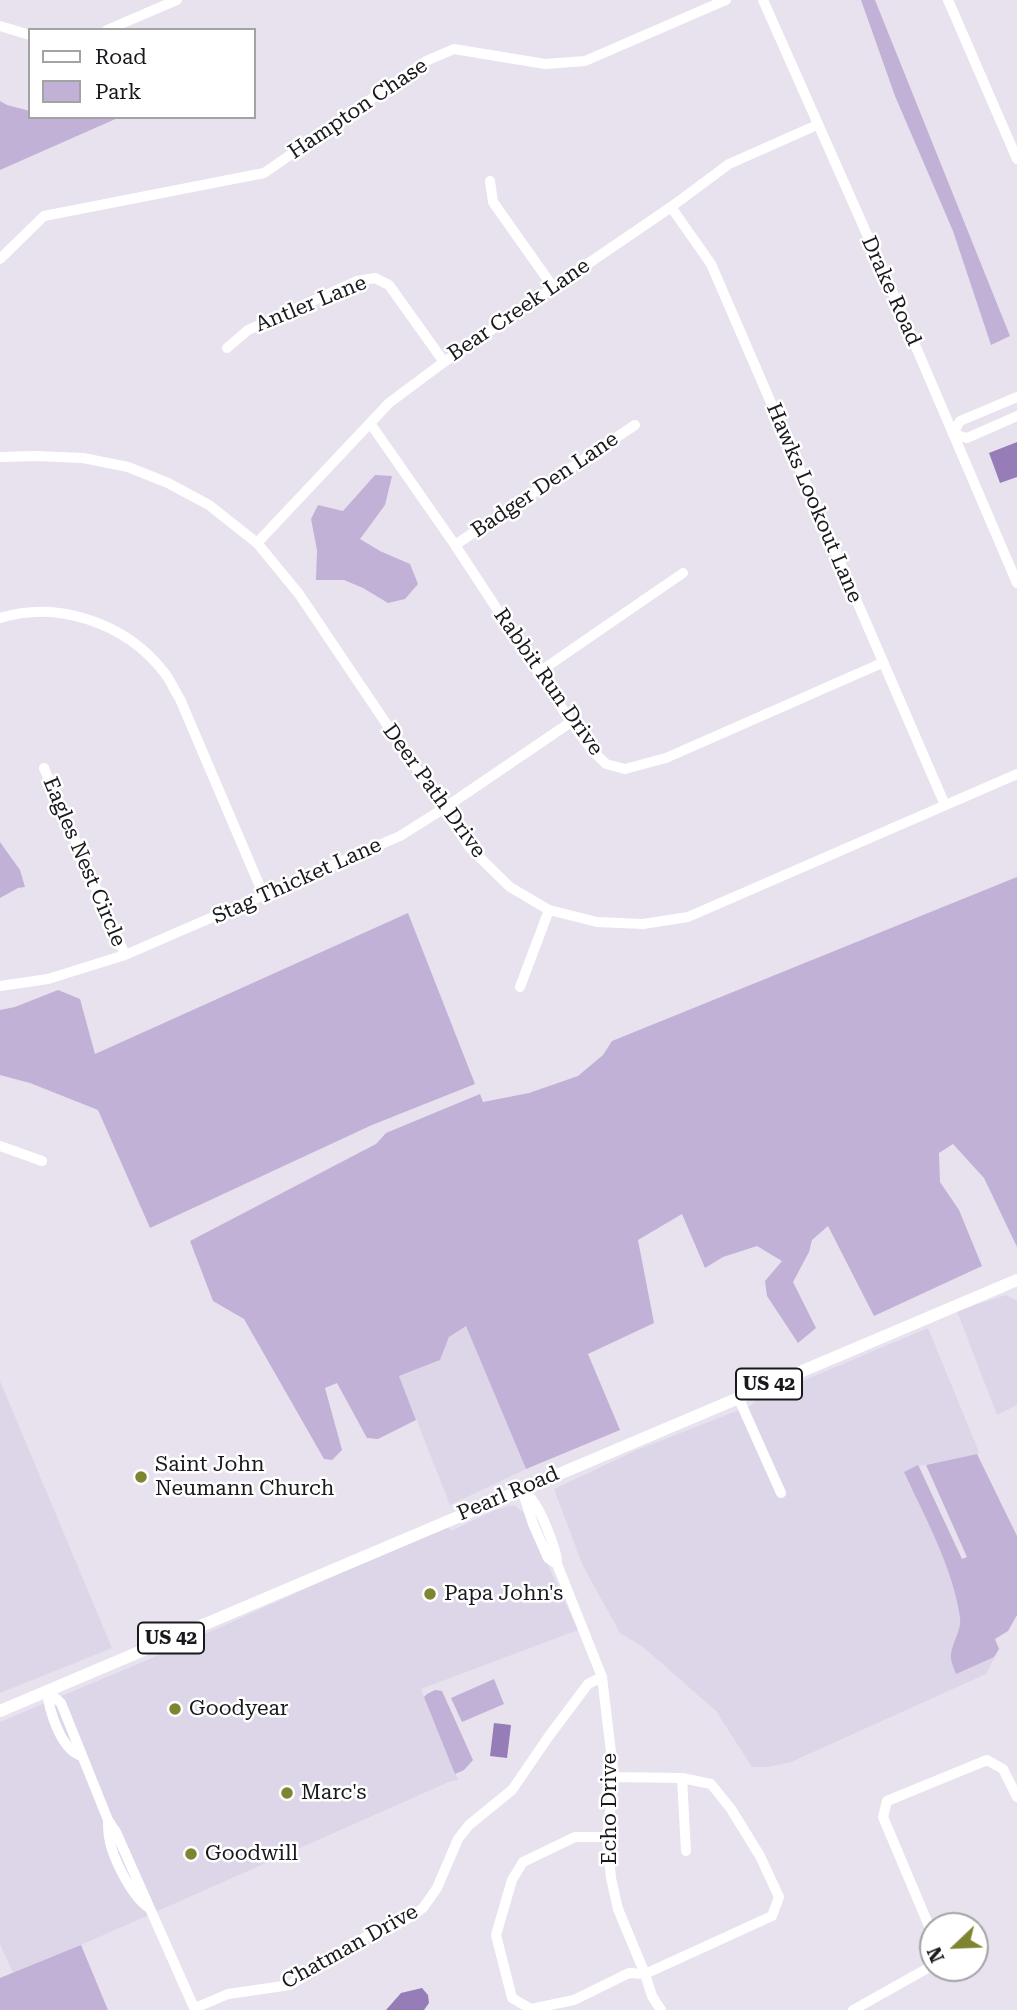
<!DOCTYPE html>
<style>
body{margin:0}
#map{position:relative;width:1017px;height:2010px;overflow:hidden;background:#e7e2ee;font-family:"Roboto Serif",serif}
canvas{display:block}
.legend{position:absolute;left:28px;top:28px;width:228px;height:91px;box-sizing:border-box;background:#fff;border:2px solid #a3a3a4;margin:0;padding:9px 12px;list-style:none;font-size:21px;color:#19181c}
.legend li{display:flex;align-items:center;gap:14px;height:35px}
.legend b{width:35px;border:2px solid #a3a3a4}
.north{position:absolute;left:919px;top:1912px;width:70px;height:70px;box-sizing:border-box;background:#fff;border:2px solid #a3a3a4;border-radius:50%;rotate:247deg;font-size:19px;font-weight:700;line-height:28px;text-align:center;color:#19181c}
.north::after{content:'';display:block;margin:auto;width:24px;height:32px;background:#7e842f;clip-path:polygon(50% 0,100% 100%,50% 72%,0 100%)}
</style>
<div id="map">
<canvas width="1017" height="2010"></canvas>
<ul class="legend">
<li><b style="height:9px;background:#fff"></b>Road</li>
<li><b style="height:19px;background:#c1b1d7"></b>Park</li>
</ul>
<div class="north">N</div>
</div>
<script>
const ctx = document.querySelector('canvas').getContext('2d');
ctx.lineJoin = 'round';
function fill(path, color) {
  ctx.fillStyle = color;
  ctx.fill(path, 'evenodd');
}
function stroke(path, color, width, dash) {
  ctx.strokeStyle = color;
  ctx.lineWidth = width;
  ctx.lineCap = dash ? 'butt' : 'round';
  ctx.setLineDash(dash || []);
  ctx.stroke(path);
}
function write(font, color, halo, rows, align = 'center') {
  ctx.font = font + ' "Roboto Serif",serif';
  ctx.lineWidth = 5;
  ctx.setLineDash([]);
  ctx.textBaseline = 'middle';
  ctx.strokeStyle = halo;
  ctx.fillStyle = color;
  for (const [text, x, y, turn = 0] of rows) {
    ctx.save();
    ctx.translate(x, y);
    ctx.rotate((+turn || 0) * Math.PI / 180);
    ctx.textAlign = isNaN(turn) ? turn : align;
    if (halo) ctx.strokeText(text, 0, 0);
    ctx.fillText(text, 0, 0);
    ctx.restore();
  }
}
const built = new Path2D(`
 M1006,1295L1017,1301V1405L997,1415L957,1311Z
 M466,1325L526,1469L450,1505L399,1376L440,1360L449,1337Z
 M928,1328L979,1452L977,1454L919,1466L962,1560L999,1649L986,1674L791,1762L768,1767H752L716,1711L643,1647L620,1633L583,1566L554,1489L637,1450L752,1405L755,1401Z
 M0,1381L112,1648L0,1693Z
 M514,1505L524,1513L578,1630L421,1689L458,1780L451,1781L81,1945L13,1973L0,1944V1722L152,1658L447,1525L451,1531L495,1510Z`);
const green = new Path2D(`
 M861,0H875L1010,336L991,345L953,231L895,96Z
 M0,101L7,105L30,111V117H120L0,170Z
 M375,475L392,476L385,505L360,539L380,551L410,564L418,584L405,599L388,603L363,588L344,580H316L317,550L311,519L318,505L343,511Z
 M0,842L20,870L25,887L18,888L0,898Z
 M1017,877V1247L984,1178L953,1144L939,1153L940,1182L959,1210L982,1266L874,1316L828,1226L812,1240L809,1252L793,1282L816,1328L798,1343L767,1296L765,1281L782,1261L757,1246L723,1257L705,1268L682,1214L638,1240L654,1323L588,1354L620,1430L526,1469L466,1326L449,1337L440,1360L399,1376L416,1420L378,1439L367,1438L337,1383L325,1388L342,1450L332,1460L324,1459L244,1319L213,1301L190,1241L376,1144L386,1133L480,1094L483,1102L529,1093L578,1076L603,1055L612,1041Z
 M408,913L475,1084L372,1125L150,1228L98,1110L30,1083L0,1075V1010L15,1007L58,990L80,999L95,1054Z
 M977,1454L1017,1536V1615L1008,1631L995,1639L999,1649L994,1657L956,1674C954,1669 952,1664 951,1659C950,1644 962,1632 960,1617C953,1568 925,1517 904,1472L918,1465L962,1559L967,1557L926,1465Z
 M494,1679L504,1704L462,1722L451,1698Z
 M435,1690L442,1691L473,1760L464,1770L455,1774L424,1697L427,1694Z
 M81,1945L108,2010H0V1978Z`);
const water = new Path2D(`
 M1017,442V477L1000,483L989,453Z
 M494,1723L511,1725L507,1758L490,1756Z
 M422,1988L428,1995L429,2003L424,2010H386L401,1993Z`);
const minor = new Path2D(`
 M763,0L889,284L1017,583
 M948,0L1017,159
 M0,26L30,35
 M107,30L177,0
 M490,181L493,202L553,287
 M671,207L711,264L945,805
 M0,259L44,216L264,173L426,61L454,49L545,64L585,61L726,0
 M227,348L248,330L357,281L375,278L389,285L444,362
 M1017,397L960,421L953,434L967,438L1017,416
 M370,423L455,545L571,722L591,749L606,764L625,769L666,758L882,663
 M0,457L37,456L83,458L128,467L168,483L209,505L257,543L299,594L470,848L510,887L549,910L597,922L643,924L688,917L1017,774
 M257,543L389,403L444,362L671,207L729,164L817,125
 M455,545L635,425
 M0,618C58,600 125,623 163,671C170,679 174,690 180,699L264,896
 M539,672L683,573
 M44,768L125,955
 M0,986L48,979L125,955L400,836L443,809L571,722
 M520,987L549,910
 M0,1146L42,1161
 M738,1397L781,1493
 M521,1489C525,1493 530,1496 533,1501C541,1511 558,1552 557,1564L602,1677L614,1777L607,1837L611,1878L618,1909L645,1974L652,1996L661,2010
 M522,1490L533,1524L548,1558L557,1564
 M47,1691L61,1703L108,1820L116,1832L195,2010
 M47,1691C49,1710 61,1751 82,1756
 M682,1778L686,1851
 M108,1820C108,1825 108,1831 109,1837C112,1857 131,1896 149,1908
 M607,1837H575L523,1862L512,1880L496,1935L512,1998L531,2009L574,2000L629,1973L645,1974L772,1916L779,1897L760,1856L731,1809L711,1784L682,1778L614,1777
 M933,1942L929,1926L883,1817L887,1801L987,1760L1003,1769L1017,1797
 M195,2008L228,1994L290,1985L372,1933L407,1919L423,1908L437,1888L458,1839L469,1825L512,1790L549,1736L588,1684L602,1677
 M853,2010L928,1968L933,1958`);
const major = new Path2D(`
 M0,1711L1017,1280`);
const markers = [
 [141,1477,7,"#7e842f"],
 [430,1594,7,"#7e842f"],
 [175,1709,7,"#7e842f"],
 [287,1793,7,"#7e842f"],
 [191,1854,7,"#7e842f"]
];
const shields = [
 [769,1384,66],
 [171,1638,66]
];
const shieldNames = [
 ["US 42",769,1384],
 ["US 42",171,1638]
];
const streetNames = [
 ["Hampton Chase",358,109,-34],
 ["Drake Road",891,291,66],
 ["Antler Lane",311,304,-22],
 ["Bear Creek Lane",519,310,-34],
 ["Badger Den Lane",545,485,-34],
 ["Hawks Lookout Lane",814,503,67],
 ["Rabbit Run Drive",548,682,55],
 ["Deer Path Drive",434,791,54],
 ["Eagles Nest Circle",84,862,67],
 ["Stag Thicket Lane",297,881,-24],
 ["Pearl Road",508,1494,-23],
 ["Echo Drive",610,1809,-90],
 ["Chatman Drive",350,1947,-29]
];
const poiNames = [
 ["Saint John",155,1465],
 ["Neumann Church",155,1489],
 ["Papa John's",444,1594],
 ["Goodyear",189,1709],
 ["Marc's",301,1793],
 ["Goodwill",205,1854]
];
fill(built, '#ddd6e8');
fill(green, '#c1b1d7');
fill(water, '#967db8');
stroke(minor, '#fff', 10);
stroke(major, '#fff', 12);
for (const [x, y, r, color] of markers) {
  const dot = new Path2D();
  dot.arc(x, y, r, 0, 2 * Math.PI);
  ctx.fillStyle = color;
  ctx.fill(dot);
  stroke(dot, '#fff', 2.5);
}
for (const [x, y, w] of shields) {
  const box = new Path2D();
  box.roundRect(x - w / 2, y - 15.5, w, 31, 5);
  ctx.fillStyle = '#fff';
  ctx.fill(box);
  stroke(box, '#19181c', 2);
}
write('bold 19px', '#19181c', null, shieldNames);
write('21px', '#19181c', '#fff', streetNames);
write('21px', '#19181c', '#fff', poiNames, 'left');
</script>
